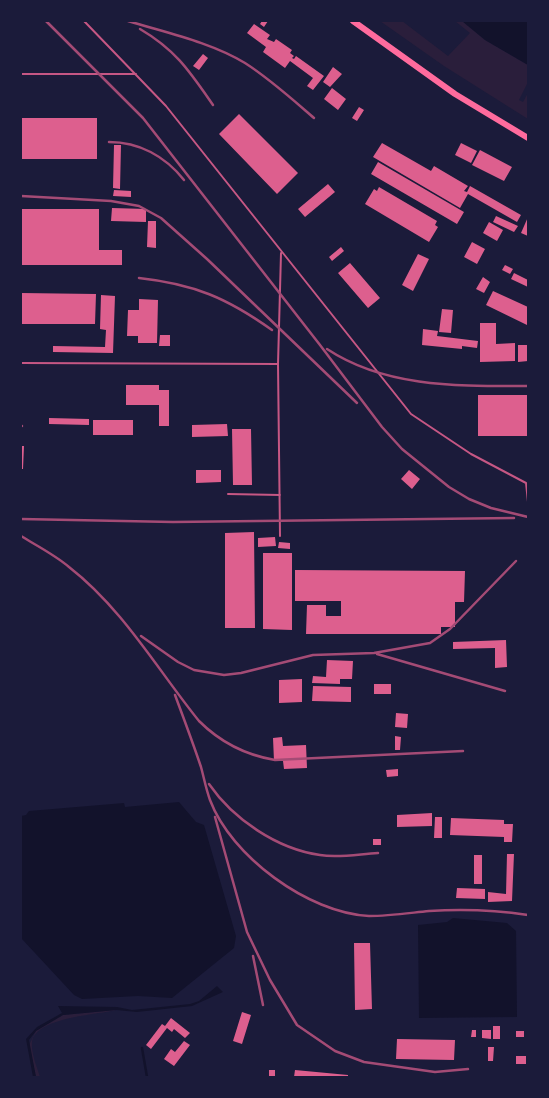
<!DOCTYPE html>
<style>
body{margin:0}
#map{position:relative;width:549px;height:1098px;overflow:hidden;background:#1b1b3a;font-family:Ubuntu,sans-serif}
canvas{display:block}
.frame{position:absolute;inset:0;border:22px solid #1b1b3a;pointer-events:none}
</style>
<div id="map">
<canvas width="549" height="1098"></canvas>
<div class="frame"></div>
</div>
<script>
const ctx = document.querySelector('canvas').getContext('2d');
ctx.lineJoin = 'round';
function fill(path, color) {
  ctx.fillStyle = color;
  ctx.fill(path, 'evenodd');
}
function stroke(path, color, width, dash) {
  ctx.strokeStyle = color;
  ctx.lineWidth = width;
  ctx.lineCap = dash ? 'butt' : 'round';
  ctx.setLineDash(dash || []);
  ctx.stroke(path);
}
const green = new Path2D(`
 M380,21H402L448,56L470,33L455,21H462L485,40L528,65V82L519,100L523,102L528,93V119L444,66Z
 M116,1010C97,1015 36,1017 32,1042C31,1053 37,1067 40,1077H36L29,1045L36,1031L63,1015Z`);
const water = new Path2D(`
 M462,21H528V65L485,40Z
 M179,802L196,822L204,825L236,936L234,948L172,998L138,996L82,999L74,995L21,938V816L26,815L29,811L124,803L125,807Z
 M453,918L507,923L516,931L517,1017L419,1018L418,925L447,922Z
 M217,986L223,992L192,1006L137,1012L116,1010L63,1015L36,1031L29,1040L36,1077H33L26,1039L37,1027L62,1013L58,1006L117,1007L132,1010L190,1004L199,1001Z`);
const stream = new Path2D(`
 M142,1048L147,1077`);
const building = new Path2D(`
 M262,21H268L264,27L260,24Z
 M254,24L270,35L267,39L274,42L276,39L292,50L290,53L294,56L292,58L294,59L296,56L324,76L313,90L307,86L313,78L290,61L285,68L263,52L266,47L247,33Z
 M203,54L208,58L199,70L193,66Z
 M333,67L342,74L330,87L323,82Z
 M332,88L346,99L338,110L324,99Z
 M359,107L364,110L357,121L352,118Z
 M239,114L298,173L277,194L219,134Z
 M21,118H97V159H21Z
 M382,143L431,171L434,166L468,186L464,191L467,192L470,186L521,215L517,222L468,194L460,208L373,157Z
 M461,143L477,151L471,163L455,155Z
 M114,145H121L120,189L113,188Z
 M480,150L512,167L504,181L472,165Z
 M378,162L464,212L457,224L371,174Z
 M328,184L335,192L305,217L298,209Z
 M379,187L437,221L435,225L438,227L429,242L365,204L374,189L377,191Z
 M114,190L131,191V197L113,196Z
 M112,208L146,209V222L111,221Z
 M21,209H99V250H122V265H21Z
 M496,216L518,226L514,232L493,222Z
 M528,217V236L521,233Z
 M148,221H156V248L147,247Z
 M489,222L503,230L497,241L483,233Z
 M472,242L485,249L477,264L464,257Z
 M341,247L344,251L332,261L329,257Z
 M418,254L429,259L413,291L402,285Z
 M350,263L380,298L368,308L338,273Z
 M505,265L513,269L510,274L502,270Z
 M514,273L528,280V287L511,279Z
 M483,277L490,282L484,293L476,289Z
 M493,291L528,307L527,325L486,305Z
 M21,293L96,294L95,324H21Z
 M101,295L115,296L113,353L53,352V346L105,347L106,330L100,329Z
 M139,299L158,300L157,343H138V336H127L128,310H139Z
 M442,309L453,310L451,333L439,332Z
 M480,323H496V344L515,343V361L480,362Z
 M423,329L438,331L437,336L478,341L477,348L462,346V349L422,345Z
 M160,335H170V346H159Z
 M518,345H528V361L518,362Z
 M126,385H159V390H169V426H159V405H126Z
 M478,395H528V436H478Z
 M49,418L89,419V425L49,424Z
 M93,420H133V435H93Z
 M227,424L228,436L192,437V425Z
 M232,429H251L252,485H233Z
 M21,446H24L23,469H21Z
 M196,470H221V482L196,483Z
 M409,470L420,479L412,489L401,479Z
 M254,532L255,628H225V533Z
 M275,537L276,546L258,547V538Z
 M279,542L290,543V549L278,548Z
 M263,553H292V630L263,629Z
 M295,570L465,571L464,602H455V627H441V634H306L307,605H326V616H341V601H295Z
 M506,640L507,667L495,668V648L453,649V642Z
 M327,660L353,661L352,679H340V684L312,683L313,676L326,677Z
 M302,679V702L279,703V680Z
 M374,684H391V694H374Z
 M313,686L351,687V702L312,701Z
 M396,713L408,714L407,728L395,727Z
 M395,736L401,737L400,750H395Z
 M282,737L283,746L306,745L307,768L284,769L283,761H274L273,738Z
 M398,769V776L387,777L386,770Z
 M432,813V826L397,827V815Z
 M435,817H442V838H434Z
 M451,818L504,820V824H513L512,842H504V837L450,835Z
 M373,839H381V845H373Z
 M507,854H514L512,901L488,902V892L506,894Z
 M474,855H482V884H474Z
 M457,888L485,889V899L456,898Z
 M354,943H370L372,1009L355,1010Z
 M242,1012L251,1015L242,1044L233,1041Z
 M171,1018L190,1033L185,1038L174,1029L172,1032L167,1028L151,1049L146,1045L162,1024L165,1026Z
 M493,1026H500V1039H493Z
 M472,1030H476V1037H471Z
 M482,1030H491V1039L482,1038Z
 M516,1031H524V1037H516Z
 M397,1039L455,1040L454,1060L396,1059Z
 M184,1041L190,1045L174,1066L164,1059L171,1049L175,1052Z
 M488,1047H494L493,1061H488Z
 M516,1056H526V1064H516Z
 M269,1070H275V1077H269Z
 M295,1070L348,1075V1077H294Z`);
const service = new Path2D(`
 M84,21L166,106L411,414L471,454L526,483L528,502
 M21,74H136
 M21,363L278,364L281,253
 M278,364L280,536
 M228,494L280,495`);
const trunk = new Path2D(`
 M353,21L455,94L528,138`);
const rail = new Path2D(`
 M46,21L143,118L320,345L382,427L402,449L449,487L469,499L491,508L528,517
 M128,21C167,33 210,42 245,63C270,79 292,99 314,118
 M140,29C176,50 190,72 213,105
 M109,142C139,142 165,156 184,180
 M21,196L111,201L139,206L161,218L207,259L357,403
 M139,278C194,284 227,298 272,330
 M327,349C386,388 459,386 528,386
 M21,426H22
 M21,519L173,522L514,518
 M21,536C37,546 55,555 69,567C123,609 157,669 199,721C220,742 245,755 275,760L463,751
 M141,636L178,662L194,670L224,675L241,673L313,655L374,653L430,643L450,629L516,561
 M377,654L505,691
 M175,695C184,719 193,743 201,767C204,778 206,789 210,800C231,856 308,913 369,916C389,916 409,913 429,911C462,909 495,910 528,915
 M209,784C233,819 277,849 320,855C339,858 359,854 378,853
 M215,817L247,932L270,980L297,1025L335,1051L364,1062L435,1072L468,1069
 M253,956L263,1005`);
fill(green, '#2a1e3b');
fill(water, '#12122b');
stroke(stream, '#12122b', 2.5);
fill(building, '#dd5f8e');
stroke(service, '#c65784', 2);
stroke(trunk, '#ff6b9d', 6);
stroke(rail, '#a44b75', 2.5);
</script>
